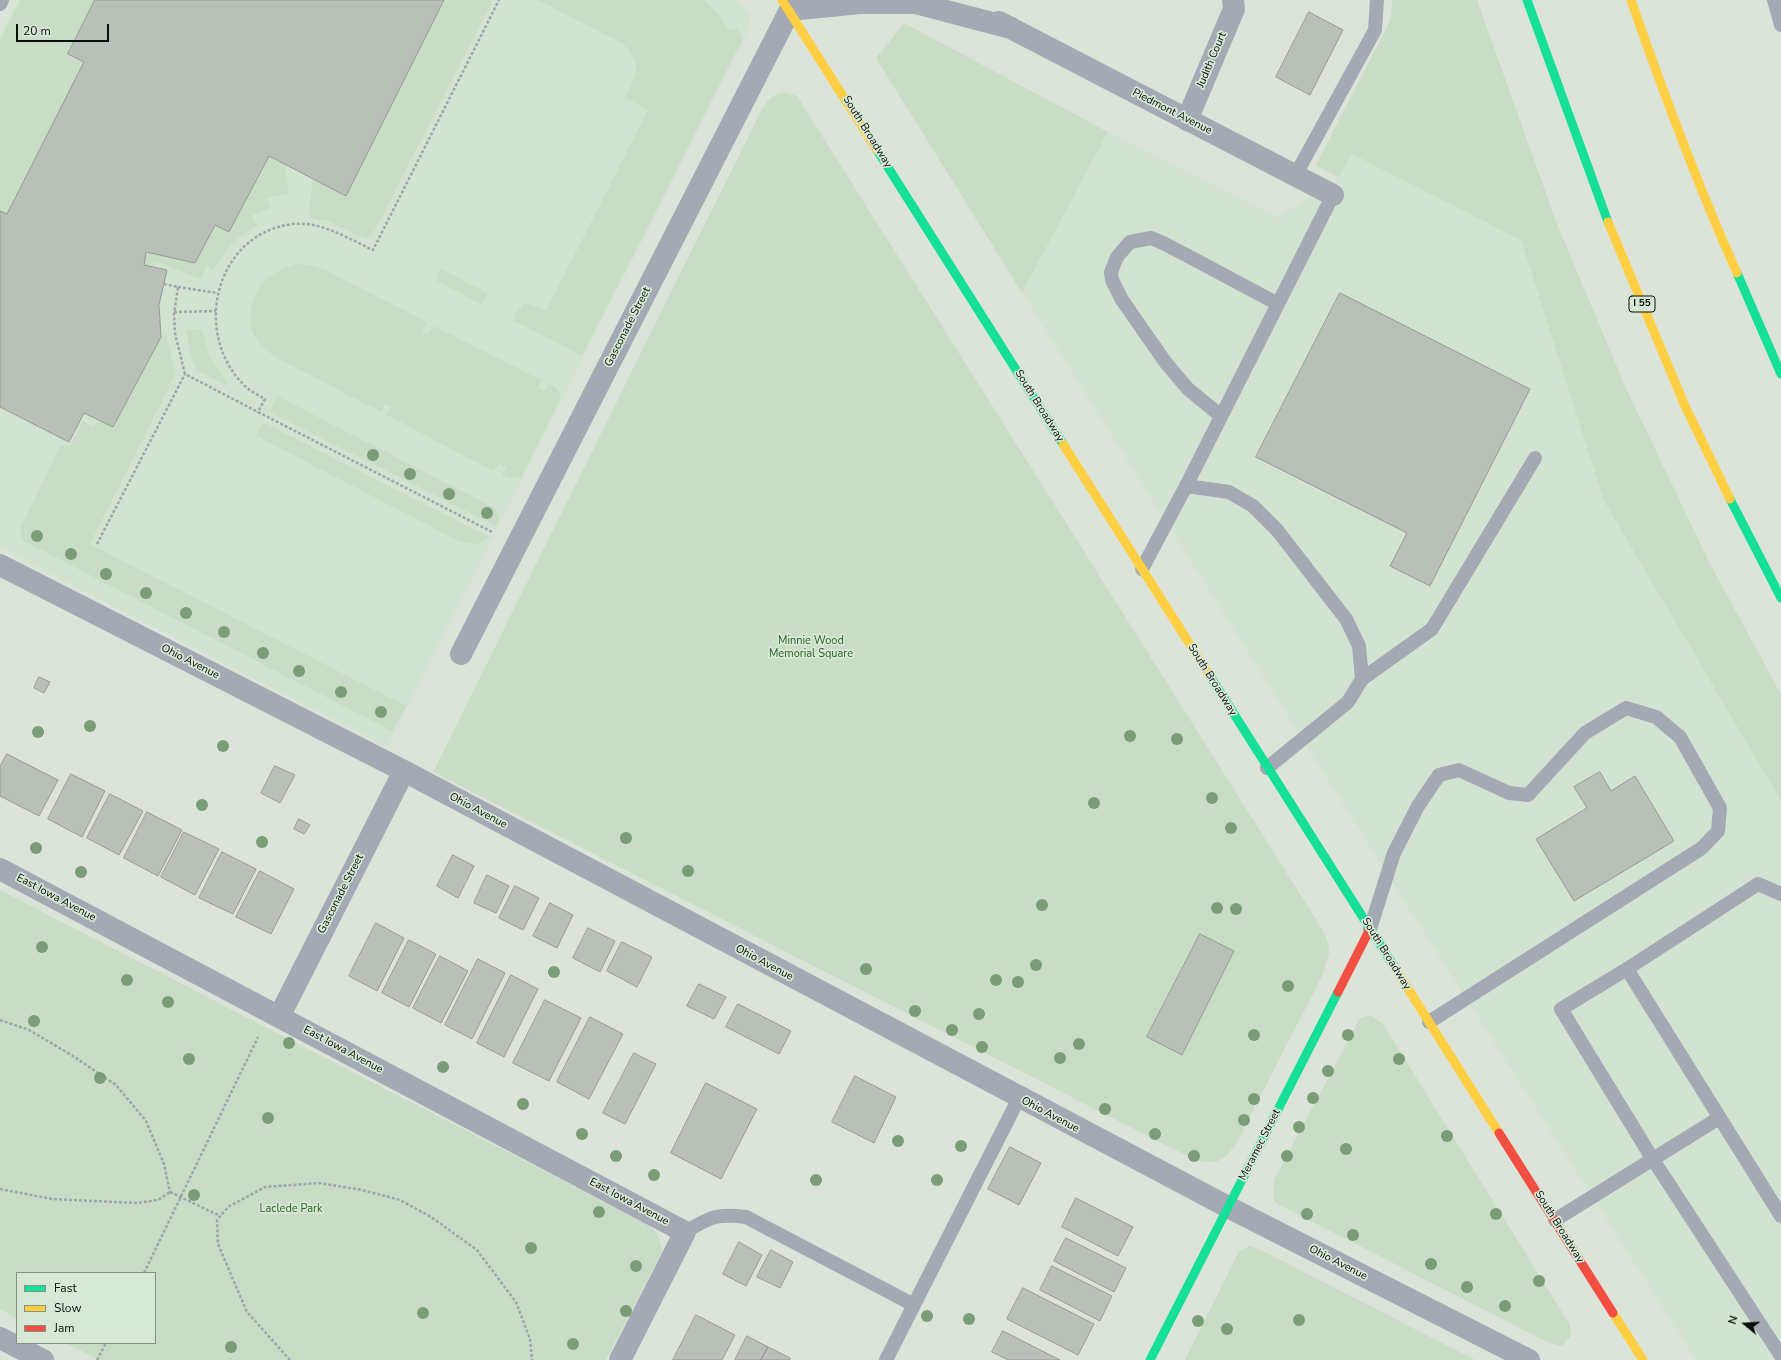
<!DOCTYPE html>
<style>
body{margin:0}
#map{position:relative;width:1781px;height:1360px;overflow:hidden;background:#dce4da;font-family:"Nunito Sans",sans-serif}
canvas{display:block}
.legend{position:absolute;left:16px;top:1272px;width:140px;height:72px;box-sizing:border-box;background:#d8e8d6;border:1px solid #859184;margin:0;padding:5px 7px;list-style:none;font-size:12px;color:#080e08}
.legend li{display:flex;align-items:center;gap:8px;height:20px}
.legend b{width:20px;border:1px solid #859184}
.north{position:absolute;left:1725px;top:1304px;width:40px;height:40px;-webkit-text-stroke:3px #d8e8d6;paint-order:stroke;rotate:288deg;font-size:11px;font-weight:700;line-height:16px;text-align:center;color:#080e08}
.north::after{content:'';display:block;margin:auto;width:14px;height:18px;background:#080e08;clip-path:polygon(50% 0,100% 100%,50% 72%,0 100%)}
.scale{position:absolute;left:16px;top:24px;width:93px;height:18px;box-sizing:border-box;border:2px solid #080e08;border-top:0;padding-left:5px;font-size:12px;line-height:14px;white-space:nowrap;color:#080e08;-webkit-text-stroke:3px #d8e8d6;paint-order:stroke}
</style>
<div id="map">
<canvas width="1781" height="1360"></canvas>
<ul class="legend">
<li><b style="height:5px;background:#16e098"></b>Fast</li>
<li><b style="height:5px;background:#ffcf43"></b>Slow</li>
<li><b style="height:5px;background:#f24e42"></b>Jam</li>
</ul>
<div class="north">N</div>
<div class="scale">20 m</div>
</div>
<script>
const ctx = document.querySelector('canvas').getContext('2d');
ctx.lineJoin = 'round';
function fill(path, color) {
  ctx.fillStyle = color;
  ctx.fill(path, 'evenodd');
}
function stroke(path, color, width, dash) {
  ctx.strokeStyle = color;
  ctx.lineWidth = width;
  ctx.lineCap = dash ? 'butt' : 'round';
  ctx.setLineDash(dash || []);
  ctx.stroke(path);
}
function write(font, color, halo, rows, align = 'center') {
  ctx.font = font + ' "Nunito Sans",sans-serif';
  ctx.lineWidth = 3.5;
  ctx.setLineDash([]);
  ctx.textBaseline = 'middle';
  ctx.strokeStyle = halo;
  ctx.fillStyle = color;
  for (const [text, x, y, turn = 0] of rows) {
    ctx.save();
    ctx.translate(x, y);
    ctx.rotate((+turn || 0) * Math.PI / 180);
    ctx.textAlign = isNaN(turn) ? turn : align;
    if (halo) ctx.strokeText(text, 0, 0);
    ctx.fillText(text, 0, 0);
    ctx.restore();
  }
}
const built = new Path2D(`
 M18,0H736L748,12L750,21L748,32L387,747L0,548V36Z
 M1108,132L1277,217L1338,178L1352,154L1521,240L1604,501L1781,801V1360H1696L1413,915L1022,293Z`);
const green = new Path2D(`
 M21,0H95L68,54L84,62L7,214L0,211V41Z
 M444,0H493L374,232L366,239L327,221L311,218L309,214L313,179L346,196Z
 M538,0H704L720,17L730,31L737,29L743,38L582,356L514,321L515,314L523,304H530L546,311L648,110L625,98C637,74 644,65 622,43Z
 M1392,0H1477L1557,224L1625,386L1709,562L1781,694V801L1604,501L1521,240L1352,154L1338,178L1316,165L1391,19Z
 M904,23L1108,132L1022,293L876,58Z
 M786,93L797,96L1322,929C1333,951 1330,954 1322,976L1236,1144C1222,1163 1218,1164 1195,1160L433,772L760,113C768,100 770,94 786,93Z
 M269,156L285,165L289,193L267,198L270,208L252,215L257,226C237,237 224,250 213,270L206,267L201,279L156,262L154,267L144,265L146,252L195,263L215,225L229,232Z
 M297,264L310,265L324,269L427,322L422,332L428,335L434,326L541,380L538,388L544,391L549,384C557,388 560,390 560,399L522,476C514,480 509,478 502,475L506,467L500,463L493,471L387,415L391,407L385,404L381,412L275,357C267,350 257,343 253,333C250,327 250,318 251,311C256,282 270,272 297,264Z
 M441,269L487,293L485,300L481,304L437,281V275Z
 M202,329L209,356L227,382L226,386L197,370L191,356L186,330Z
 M166,335L176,373L90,544L406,706L392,731L24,541L20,533L22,524L60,446L71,445L83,421L92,426L101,421L113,427L161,337Z
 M277,396L493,507C501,514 500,518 496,526L275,415L271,412V407Z
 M262,424H267L489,537C481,546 472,544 461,542L256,436Z
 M0,890L651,1226L659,1237L662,1251L606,1360H99L66,1343H155V1273H17V1318L0,1309Z
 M1371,1015L1383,1024L1570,1325L1571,1336L1562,1346L1549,1343L1274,1202L1273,1191L1275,1178L1360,1018Z
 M1250,1246L1263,1251L1475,1360H1185L1239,1251Z`);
const building = new Path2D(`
 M95,0H444L346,196L269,156L229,232L215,225L195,263L146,252L144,265L167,270L159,305L161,337L113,427L84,413L69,442L0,407V211L7,214L84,62L68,54Z
 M1309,12L1343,30L1310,95L1276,77Z
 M1340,293L1530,389L1430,586L1390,566L1407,533L1256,457Z
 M39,677L50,682L44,693L34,688Z
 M7,754L58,780L39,816L0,796V767Z
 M275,766L295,775L280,803L261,793Z
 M1600,772L1611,791L1635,776L1674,841L1574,901L1536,839L1587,808L1574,787Z
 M71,774L105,791L82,837L48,819Z
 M110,794L143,811L119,855L87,838Z
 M147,812L182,830L158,876L124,858Z
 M299,819L310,825L304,834L294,829Z
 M184,832L219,849L195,895L161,877Z
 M222,852L256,869L233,914L199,898Z
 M453,855L474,866L458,898L437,886Z
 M260,871L294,889L271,934L236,917Z
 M487,875L509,886L496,913L474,903Z
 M515,886L539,898L523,930L499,918Z
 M550,903L573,915L557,948L533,936Z
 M376,923L404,938L377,991L349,976Z
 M588,928L615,941L600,972L573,958Z
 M1200,934L1234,951L1182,1055L1147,1037Z
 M409,940L436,954L409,1007L382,993Z
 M622,942L652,957L637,987L607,971Z
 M440,956L468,971L441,1023L413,1008Z
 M478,959L505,973L472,1039L445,1025Z
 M511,975L538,989L504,1057L477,1043Z
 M699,984L726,997L714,1019L687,1006Z
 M545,1000L581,1018L549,1081L513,1063Z
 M738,1004L791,1031L779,1054L726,1027Z
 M590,1017L623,1034L589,1099L557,1082Z
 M634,1053L656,1064L625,1124L603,1113Z
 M855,1076L896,1097L874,1143L832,1122Z
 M706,1083L757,1109L721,1179L671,1153Z
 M1010,1147L1041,1163L1019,1205L988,1189Z
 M1076,1198L1133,1227L1118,1256L1062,1227Z
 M1066,1238L1126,1268L1114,1292L1054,1261Z
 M739,1242L762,1255L746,1286L723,1274Z
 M771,1250L793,1262L780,1288L757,1277Z
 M1052,1266L1112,1296L1100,1321L1040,1290Z
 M1023,1288L1094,1324L1078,1355L1007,1319Z
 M696,1315L735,1335L722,1360H673Z
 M1003,1331L1060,1360H1008L992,1352Z
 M747,1336L768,1347L761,1360H735Z
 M768,1347L790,1358V1360H761Z`);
const path = new Path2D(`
 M164,284L178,287L174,314L175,333L185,374L258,412
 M178,287L218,293
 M174,312L216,311
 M492,532L258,412L265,399C258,395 250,391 245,386C191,334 215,233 293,224C321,221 349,239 373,250L499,0
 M97,544L185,374
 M0,1020L29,1030L73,1056L116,1085L146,1121L164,1164L170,1192
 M0,1189L52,1199L137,1203L158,1200L170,1192
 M170,1192L220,1216
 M144,1273L258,1037
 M97,1360L106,1343
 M290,1360L247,1312L218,1244L217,1220L228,1207L265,1187L319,1183L362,1190L400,1200L431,1217L477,1250L516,1302L530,1339L532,1360`);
const lane = new Path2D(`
 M1774,0L1781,25
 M0,4L2,0
 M1295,176L1375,30L1377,0
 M1221,416L1188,389L1166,363L1122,300L1112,280L1111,272L1117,257L1130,242L1151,238L1161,242L1188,256L1278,304
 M1186,486L1229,492L1253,506L1277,530L1346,619L1359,646L1362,679L1348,702L1267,768
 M1142,569L1186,486L1333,195
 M1362,679L1432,629L1535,458
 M1781,894L1758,884L1627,969L1781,1216
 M1370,929L1394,853L1418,806L1439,775L1459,770L1509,793L1528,795L1585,733L1626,708L1656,717L1680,737L1720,808L1718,831L1702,848L1429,1022
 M1627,969L1561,1009L1652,1158L1781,1356
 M1555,1220L1719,1118
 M685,1232C710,1217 717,1213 746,1217L914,1305
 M886,1360L1019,1098`);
const street = new Path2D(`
 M999,22L1333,195
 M1187,120L1234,9L1233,0
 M0,565L404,771L1228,1207L1529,1360
 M461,654L790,10L860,3H916L1011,28
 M0,869L685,1232L620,1360
 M279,1017L404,771
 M0,1338L43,1360`);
const fast = new Path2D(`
 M1527,0L1608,222
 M877,150L1063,444
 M1737,273L1781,374
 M1730,499L1781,598
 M1208,673L1395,968
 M1150,1360L1338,992`);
const slow = new Path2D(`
 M782,0L877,150
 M1631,0C1663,92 1697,184 1737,273
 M1608,222L1685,406L1730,499
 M1063,444L1208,673
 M1395,968L1499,1133
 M1613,1313L1643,1360`);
const jam = new Path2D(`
 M1338,992L1370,929
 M1499,1133L1613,1313`);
const trees = [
 [373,455],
 [410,474],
 [449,494],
 [487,513],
 [37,536],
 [71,554],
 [106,574],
 [146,593],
 [186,613],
 [224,632],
 [263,653],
 [299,671],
 [341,692],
 [381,712],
 [90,726],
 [38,732],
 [1130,736],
 [1177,739],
 [223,746],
 [1212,798],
 [1094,803],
 [202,805],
 [1231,828],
 [626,838],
 [262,842],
 [36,848],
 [688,871],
 [81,872],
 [1042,905],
 [1217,908],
 [1236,909],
 [42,947],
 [1036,965],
 [866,969],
 [554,972],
 [127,980],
 [996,980],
 [1018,982],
 [1288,986],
 [168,1002],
 [915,1011],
 [979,1014],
 [34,1021],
 [952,1030],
 [1254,1035],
 [1348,1035],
 [289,1043],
 [1079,1044],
 [982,1047],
 [1060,1058],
 [189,1059],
 [1399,1059],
 [443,1067],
 [1328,1071],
 [100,1078],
 [1313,1098],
 [1254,1099],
 [523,1104],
 [1105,1109],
 [268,1118],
 [1244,1120],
 [1299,1127],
 [582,1134],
 [1155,1134],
 [1447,1136],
 [898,1141],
 [961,1146],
 [1346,1149],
 [616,1156],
 [1194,1156],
 [1287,1156],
 [654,1175],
 [816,1180],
 [937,1180],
 [194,1195],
 [599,1212],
 [1307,1214],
 [1496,1214],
 [1353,1235],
 [531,1248],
 [1431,1264],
 [636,1266],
 [1539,1281],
 [1467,1287],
 [1505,1306],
 [626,1311],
 [423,1313],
 [927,1316],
 [969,1319],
 [1299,1320],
 [1198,1321],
 [1227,1329],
 [573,1344],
 [231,1347]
];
const shields = [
 [1642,304,26]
];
const shieldNames = [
 ["I 55",1642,304]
];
const streetNames = [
 ["Judith Court",1212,60,-67],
 ["Piedmont Avenue",1172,112,27],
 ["South Broadway",867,132,58],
 ["Gasconade Street",628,327,-63],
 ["South Broadway",1039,406,58],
 ["Ohio Avenue",190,662,27],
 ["South Broadway",1212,680,58],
 ["Ohio Avenue",478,811,28],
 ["Gasconade Street",341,894,-63],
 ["East Iowa Avenue",56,898,28],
 ["South Broadway",1386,954,58],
 ["Ohio Avenue",764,963,28],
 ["East Iowa Avenue",343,1050,28],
 ["Ohio Avenue",1050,1115,28],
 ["Meramec Street",1260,1145,-63],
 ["East Iowa Avenue",629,1202,28],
 ["South Broadway",1559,1227,58],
 ["Ohio Avenue",1338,1263,27]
];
const parkNames = [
 ["Minnie Wood",811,641],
 ["Memorial Square",811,654],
 ["Laclede Park",291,1209]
];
fill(built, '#d3e3d1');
fill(green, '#c9dcc6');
fill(building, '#b9c0b8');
stroke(building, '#959b94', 1);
stroke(path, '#a0a5a7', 2.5, [3, 2]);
stroke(lane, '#a4a9b4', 14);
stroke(street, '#a4a9b4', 22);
stroke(fast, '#16e098', 9);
stroke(slow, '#ffcf43', 9);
stroke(jam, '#f24e42', 9);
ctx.fillStyle = '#7a9c76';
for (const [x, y] of trees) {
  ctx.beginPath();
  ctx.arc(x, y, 6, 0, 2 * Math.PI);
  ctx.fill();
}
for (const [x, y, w] of shields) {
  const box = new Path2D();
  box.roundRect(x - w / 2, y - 8, w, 16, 3);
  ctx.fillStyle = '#d8e8d6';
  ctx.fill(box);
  stroke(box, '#080e08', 1);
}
write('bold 10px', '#080e08', null, shieldNames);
write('11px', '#080e08', '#d8e8d6', streetNames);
write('11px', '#296224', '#d8e8d6', parkNames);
</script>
